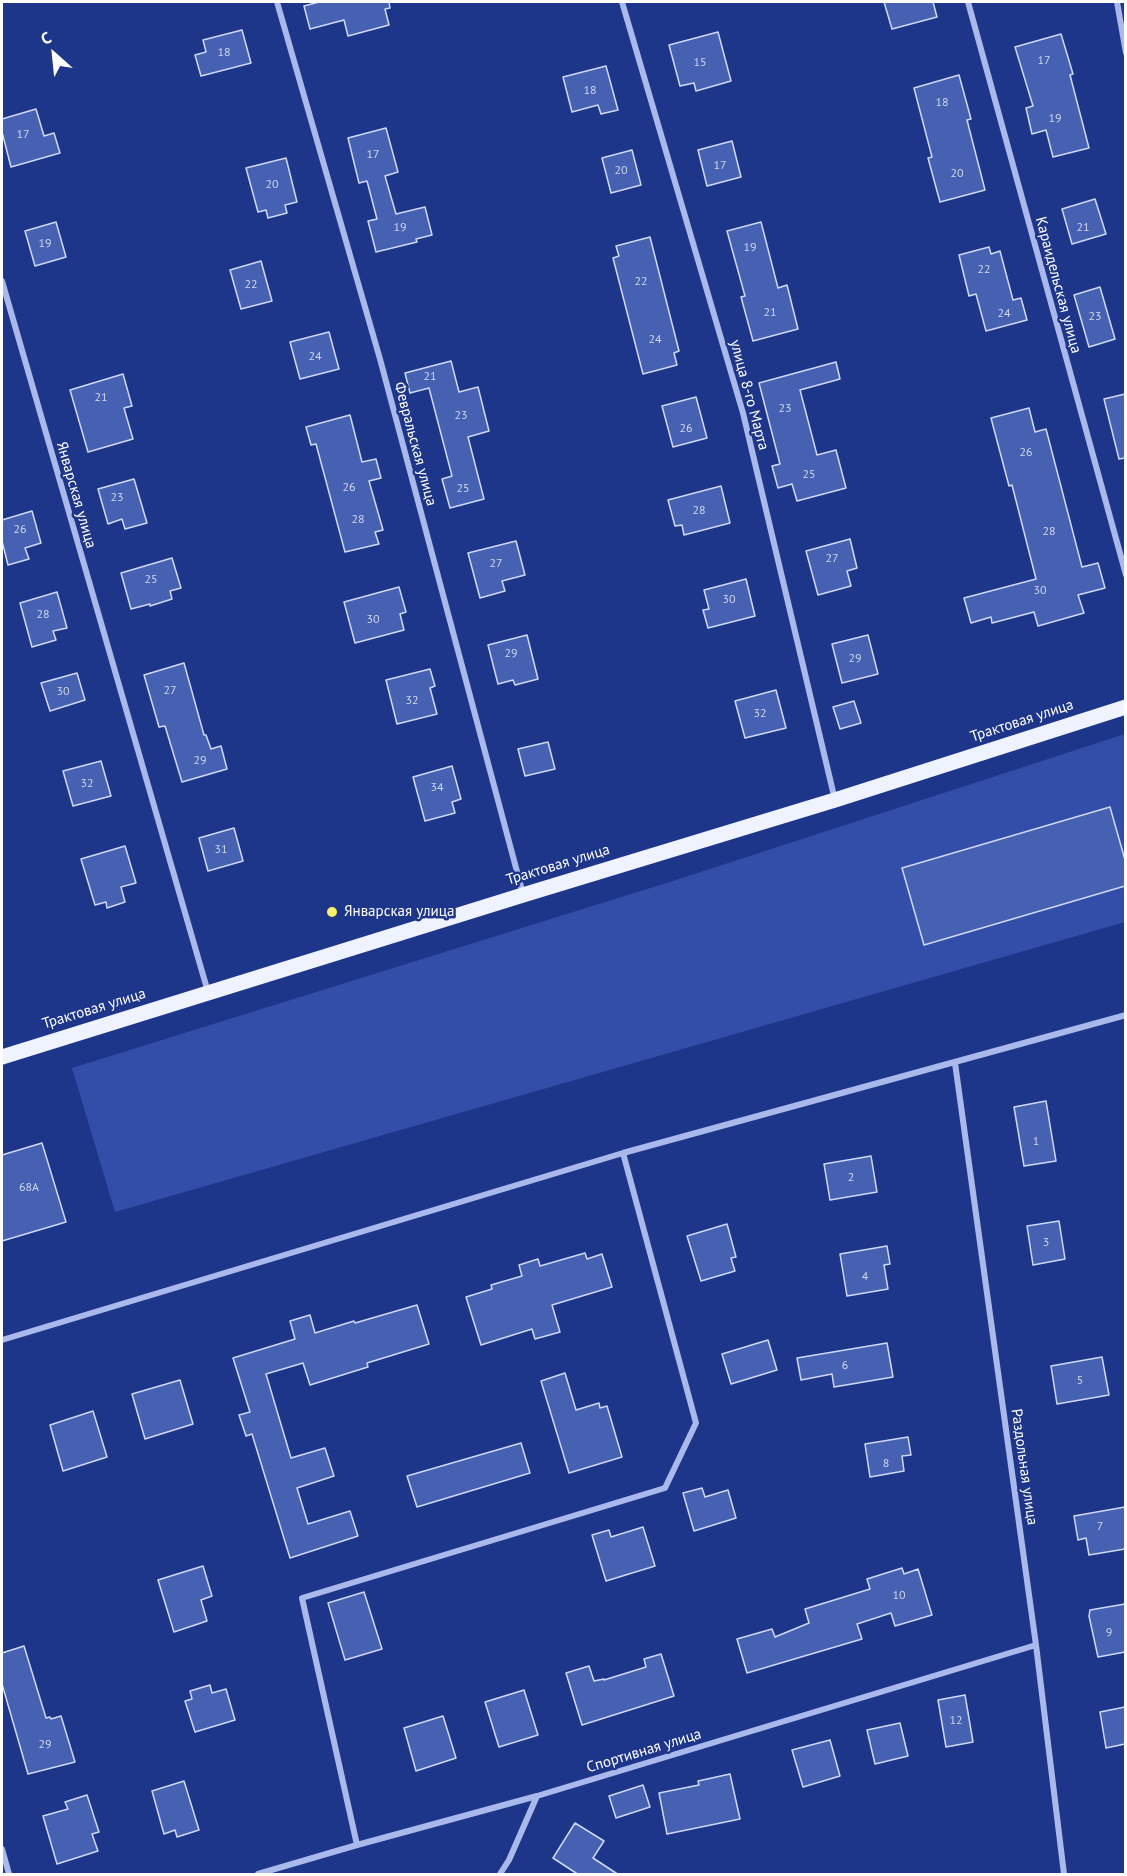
<!DOCTYPE html>
<meta charset="utf-8">
<style>
body{margin:0}
#map{position:relative;width:1127px;height:1876px;overflow:hidden;background:#1e368a;font-family:"PT Sans",sans-serif}
canvas{display:block}
.frame{position:absolute;inset:0;border:3px solid #fff;pointer-events:none}
.north{position:absolute;left:24px;top:24px;width:60px;height:60px;-webkit-text-stroke:4px #1e368a;paint-order:stroke;rotate:333deg;font-size:16px;font-weight:700;line-height:24px;text-align:center;color:#fff}
.north::after{content:'';display:block;margin:auto;width:21px;height:27px;background:#fff;clip-path:polygon(50% 0,100% 100%,50% 72%,0 100%)}
</style>
<div id="map">
<canvas width="1127" height="1876"></canvas>
<div class="frame"></div>
<div class="north">С</div>
</div>
<script>
const ctx = document.querySelector('canvas').getContext('2d');
ctx.lineJoin = 'round';
function fill(path, color) {
  ctx.fillStyle = color;
  ctx.fill(path, 'evenodd');
}
function stroke(path, color, width, dash) {
  ctx.strokeStyle = color;
  ctx.lineWidth = width;
  ctx.lineCap = dash ? 'butt' : 'round';
  ctx.setLineDash(dash || []);
  ctx.stroke(path);
}
function write(font, color, halo, rows, align = 'center') {
  ctx.font = font + ' "PT Sans",sans-serif';
  ctx.lineWidth = 5;
  ctx.setLineDash([]);
  ctx.textBaseline = 'middle';
  ctx.strokeStyle = halo;
  ctx.fillStyle = color;
  for (const [text, x, y, turn = 0] of rows) {
    ctx.save();
    ctx.translate(x, y);
    ctx.rotate((+turn || 0) * Math.PI / 180);
    ctx.textAlign = isNaN(turn) ? turn : align;
    if (halo) ctx.strokeText(text, 0, 0);
    ctx.fillText(text, 0, 0);
    ctx.restore();
  }
}
const green = new Path2D(`
 M1125,734V922L115,1212L72,1068L676,880Z`);
const building = new Path2D(`
 M319,2H389L390,8L385,9L389,25L348,36L344,20L310,29L304,6Z
 M884,2H933L937,17L892,29Z
 M242,30L251,63L201,76L195,55L206,52L203,40Z
 M718,32L731,81L696,91L694,83L680,86L669,45Z
 M1061,34L1073,74L1070,75L1089,148L1053,157L1046,130L1032,134L1026,108L1033,106L1015,47Z
 M606,66L618,110L601,114L598,105L572,112L563,77Z
 M959,75L971,119L967,120L985,190L940,202L928,158L932,157L914,88Z
 M36,109L44,136L54,133L60,153L11,167L2,132V119Z
 M386,128L398,172L385,176L396,214L425,207L432,235L416,239L417,242L376,252L368,221L377,219L367,181L359,183L348,138Z
 M732,141L741,177L707,186L698,150Z
 M632,150L641,185L611,193L602,158Z
 M286,158L297,202L285,205L287,213L268,218L266,210L258,212L246,168Z
 M1095,199L1106,234L1072,244L1062,209Z
 M56,222L66,257L35,266L25,231Z
 M761,222L778,288L787,285L798,329L753,341L741,297L745,296L727,231Z
 M650,237L679,351L674,353L677,365L643,374L613,258L619,256L616,246Z
 M989,247L991,254L1000,251L1013,300L1021,298L1027,320L986,331L976,294L969,296L959,255Z
 M261,261L272,301L241,309L230,270Z
 M1100,287L1115,339L1089,347L1074,295Z
 M329,332L339,369L300,379L290,342Z
 M451,361L459,392L478,387L489,431L468,437L484,499L450,508L442,479L452,476L429,388L410,393L405,373Z
 M836,362L840,379L800,390L817,455L836,450L846,488L797,501L792,484L778,488L772,466L780,464L759,383Z
 M123,374L132,406L124,408L133,439L88,452L70,390Z
 M1125,394V458L1119,459L1104,399Z
 M696,397L707,438L673,447L662,406Z
 M1029,408L1035,432L1046,429L1082,567L1098,563L1105,588L1078,595L1084,613L1038,626L1034,612L992,623L991,617L971,623L964,598L1036,579L1012,485L1009,486L991,418Z
 M350,415L362,462L376,459L381,478L369,481L383,530L375,532L379,544L345,552L316,444L311,445L306,427Z
 M134,479L147,523L125,529L122,519L108,524L98,489Z
 M721,486L730,523L684,535L682,525L675,526L668,500Z
 M32,511L41,543L25,548L29,559L8,565L2,541V520Z
 M850,539L857,568L847,571L851,586L818,595L806,551Z
 M516,541L525,575L502,581L505,591L480,598L468,553Z
 M172,558L181,588L170,591L172,599L150,606V604L131,609L121,573Z
 M746,579L755,616L708,628L703,610L709,609L704,590Z
 M399,587L406,612L400,614L404,630L355,643L344,602Z
 M57,592L67,628L53,631L56,640L32,647L20,603Z
 M527,635L538,679L515,685L513,680L498,684L488,645Z
 M868,635L878,674L842,683L832,644Z
 M184,663L204,735H206L211,749L221,746L227,769L182,782L165,726L159,727L144,675Z
 M430,669L435,686L430,688L437,714L397,724L386,680Z
 M77,673L85,700L50,711L41,683Z
 M776,690L786,728L745,738L735,701Z
 M854,701L861,723L840,729L833,707Z
 M548,742L555,769L525,776L518,749Z
 M101,761L111,796L73,806L63,771Z
 M452,766L461,799L452,802L455,813L425,821L413,777Z
 M1110,807L1125,860V886L924,945L902,868Z
 M234,828L243,861L208,871L199,838Z
 M125,846L136,883L121,887L125,902L107,908L106,902L95,905L81,859Z
 M1046,1101L1056,1161L1024,1166L1014,1107Z
 M42,1143L66,1222L2,1241V1155Z
 M871,1156L877,1192L830,1200L824,1164Z
 M1059,1221L1065,1259L1033,1265L1027,1226Z
 M727,1224L736,1257L731,1258L735,1271L701,1281L687,1236Z
 M887,1246L890,1264L884,1265L888,1289L847,1296L840,1254Z
 M585,1253L587,1259L602,1254L612,1287L552,1305L560,1332L535,1339L532,1329L481,1345L466,1297L492,1289L491,1285L522,1276L519,1265L538,1259L540,1266Z
 M417,1305L429,1344L367,1363L368,1367L310,1385L303,1363L266,1374L291,1458L325,1448L334,1476L297,1488L308,1524L350,1511L358,1536L290,1558L252,1434L246,1436L239,1415L250,1412L233,1358L295,1339L290,1321L310,1315L315,1333L354,1321L355,1323Z
 M768,1340L777,1370L731,1384L722,1354Z
 M887,1343L893,1377L834,1387L832,1374L801,1380L797,1358Z
 M1102,1357L1109,1395L1057,1404L1051,1366Z
 M565,1373L576,1410L599,1403L600,1408L607,1406L622,1457L569,1473L541,1381Z
 M180,1380L193,1424L145,1439L132,1394Z
 M93,1411L107,1457L63,1471L50,1425Z
 M908,1437L911,1455L902,1456L904,1471L870,1477L865,1444Z
 M521,1443L530,1473L417,1507L407,1476Z
 M702,1488L705,1497L728,1490L736,1518L694,1531L683,1493Z
 M1125,1507V1549L1089,1555L1086,1538L1078,1540L1074,1516Z
 M643,1527L655,1566L606,1581L592,1535L609,1530L611,1537Z
 M203,1566L212,1596L201,1600L207,1621L174,1632L158,1580Z
 M902,1568L904,1574L918,1569L932,1615L895,1626L891,1613L857,1624L862,1639L747,1673L737,1639L772,1629L775,1637L809,1623L805,1609L870,1589L867,1579Z
 M364,1592L382,1649L345,1660L328,1603Z
 M1125,1604V1652L1098,1657L1089,1616L1090,1610Z
 M24,1646L46,1718L50,1717L51,1719L61,1716L75,1762L28,1774L2,1684V1653Z
 M661,1654L674,1696L582,1725L566,1673L589,1666L594,1681L604,1679V1680L646,1667L644,1659Z
 M210,1685L212,1693L226,1689L235,1720L195,1732L185,1701L192,1699L190,1691Z
 M524,1690L538,1735L499,1747L485,1702Z
 M965,1695L973,1742L946,1747L938,1700Z
 M1125,1707V1744L1106,1748L1100,1712Z
 M443,1716L456,1758L416,1771L404,1728Z
 M900,1723L908,1756L875,1764L867,1730Z
 M830,1740L840,1776L803,1787L792,1750Z
 M730,1774L740,1819L667,1834L659,1793L699,1785L698,1781Z
 M184,1781L199,1830L177,1837L175,1830L164,1834L152,1791Z
 M643,1785L650,1807L616,1818L609,1796Z
 M87,1795L99,1832L92,1834L98,1851L57,1864L43,1816L68,1809L65,1802Z
 M575,1823L604,1841L593,1858L619,1875H579L553,1858Z`);
const street = new Path2D(`
 M277,2L380,359L523,894
 M622,2L743,413L835,800
 M968,2L1126,575
 M1117,2L1126,53
 M2,281L208,992
 M955,1063L1036,1645L1064,1874
 M2,1340L623,1153L1126,1015
 M357,1845L302,1598L665,1488L696,1423L623,1153
 M2,1849L9,1874
 M258,1874L357,1845L537,1796L1036,1645
 M500,1874L509,1860L537,1796`);
const primary = new Path2D(`
 M2,1057L523,895L835,800L1126,707`);
const markers = [
 [332,912,6,"#fbf069"]
];
const numberNames = [
 ["18",224,53],
 ["17",1044,61],
 ["15",700,63],
 ["18",590,91],
 ["18",942,103],
 ["19",1055,119],
 ["17",23,135],
 ["17",373,155],
 ["17",720,166],
 ["20",621,171],
 ["20",957,174],
 ["20",272,185],
 ["19",400,228],
 ["21",1083,228],
 ["19",45,244],
 ["19",750,248],
 ["22",984,270],
 ["22",641,282],
 ["22",251,285],
 ["21",770,313],
 ["24",1004,314],
 ["23",1095,317],
 ["24",655,340],
 ["24",315,357],
 ["21",430,377],
 ["21",101,398],
 ["23",785,409],
 ["23",461,416],
 ["26",686,429],
 ["26",1026,453],
 ["25",809,475],
 ["26",349,488],
 ["25",463,489],
 ["23",117,498],
 ["28",699,511],
 ["28",358,520],
 ["26",20,530],
 ["28",1049,532],
 ["27",832,559],
 ["27",496,564],
 ["25",151,580],
 ["30",1040,591],
 ["30",729,600],
 ["28",43,615],
 ["30",373,620],
 ["29",511,654],
 ["29",855,659],
 ["27",170,691],
 ["30",63,692],
 ["32",412,701],
 ["32",760,714],
 ["29",200,761],
 ["32",87,784],
 ["34",437,788],
 ["31",221,850],
 ["1",1036,1142],
 ["2",851,1178],
 ["68А",29,1188],
 ["3",1046,1243],
 ["4",865,1277],
 ["6",845,1366],
 ["5",1080,1381],
 ["8",886,1464],
 ["7",1100,1527],
 ["10",899,1596],
 ["9",1109,1633],
 ["12",956,1721],
 ["29",45,1745]
];
const streetNames = [
 ["Караидельская улица",1058,285,75],
 ["улица 8-го Марта",749,395,75],
 ["Февральская улица",415,444,75],
 ["Январская улица",76,495,74],
 ["Трактовая улица",1022,721,-18],
 ["Трактовая улица",558,865,-17],
 ["Трактовая улица",94,1009,-17],
 ["Раздольная улица",1024,1467,82],
 ["Спортивная улица",644,1751,-17]
];
const poiNames = [
 ["Январская улица",344,912]
];
fill(green, '#324ea8');
fill(building, '#4660b2');
stroke(building, '#cfd9f9', 1.5);
stroke(street, '#aab9ec', 6);
stroke(primary, '#eff2ff', 15);
for (const [x, y, r, color] of markers) {
  const dot = new Path2D();
  dot.arc(x, y, r, 0, 2 * Math.PI);
  ctx.fillStyle = color;
  ctx.fill(dot);
  stroke(dot, '#1e368a', 2);
}
write('12px', '#d1d7ec', null, numberNames);
write('15px', '#fff', '#1e368a', streetNames);
write('15px', '#fff', '#1e368a', poiNames, 'left');
</script>
